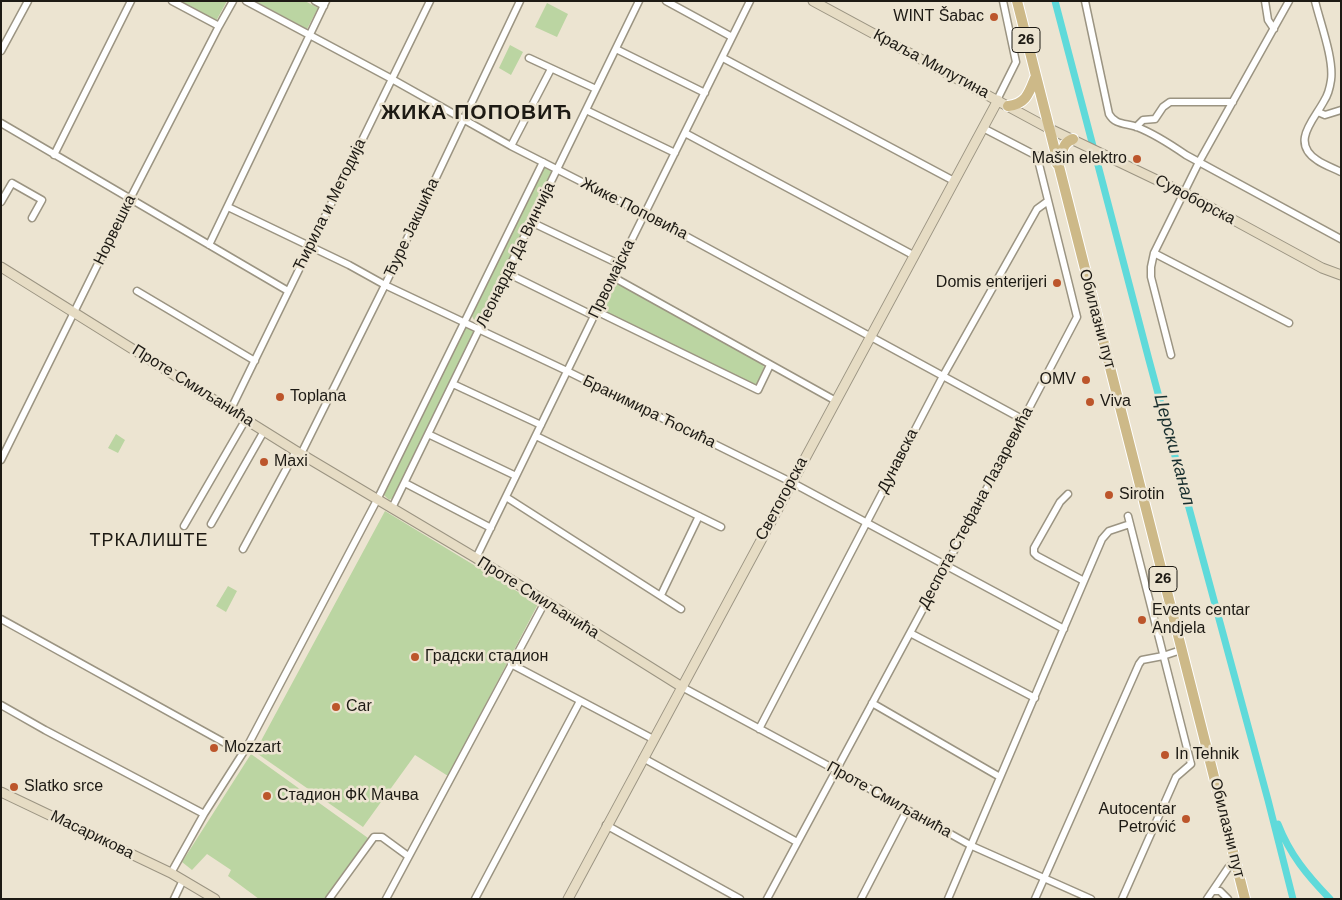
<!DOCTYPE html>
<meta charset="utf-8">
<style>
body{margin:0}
#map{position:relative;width:1342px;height:900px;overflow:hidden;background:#ece4d1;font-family:Arial,sans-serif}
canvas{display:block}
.frame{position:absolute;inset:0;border:2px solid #1d1a14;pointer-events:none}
</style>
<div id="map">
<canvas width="1342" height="900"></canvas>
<div class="frame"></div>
</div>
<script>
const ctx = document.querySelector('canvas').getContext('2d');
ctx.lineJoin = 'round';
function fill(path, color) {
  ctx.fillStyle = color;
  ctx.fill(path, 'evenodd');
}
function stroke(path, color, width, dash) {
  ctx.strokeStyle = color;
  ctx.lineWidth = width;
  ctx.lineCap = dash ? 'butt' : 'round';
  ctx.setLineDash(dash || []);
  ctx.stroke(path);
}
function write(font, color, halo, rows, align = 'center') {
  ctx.font = font + ' Arial,sans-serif';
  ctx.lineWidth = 5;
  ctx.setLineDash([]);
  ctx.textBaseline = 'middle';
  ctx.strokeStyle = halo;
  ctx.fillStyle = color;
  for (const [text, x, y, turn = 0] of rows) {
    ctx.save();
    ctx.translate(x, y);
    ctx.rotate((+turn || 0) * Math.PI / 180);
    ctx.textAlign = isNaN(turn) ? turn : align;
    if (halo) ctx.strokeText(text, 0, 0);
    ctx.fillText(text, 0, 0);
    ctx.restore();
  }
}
const green = new Path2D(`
 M179,1H227L216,21Z
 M255,1H305L318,8L307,29Z
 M547,3L568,14L557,37L535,27Z
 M510,45L523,52L511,75L499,68Z
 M545,167L550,168L552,174L481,320H474L471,314L543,168Z
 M616,283L763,362L764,368L757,385L754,386L603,311L602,305Z
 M466,326L473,330L474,333L393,498L389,500L383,494Z
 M116,434L125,440L118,453L108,448Z
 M385,511L538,604L448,776L415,755L363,827L255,752Z
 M228,586L237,591L226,612L216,606Z
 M251,754L368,838L324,899H259L228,876L231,870L207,854L192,870L182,862Z`);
const canal = new Path2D(`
 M1055,1L1149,360L1268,800L1293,899
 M1278,824C1290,855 1307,875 1330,899`);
const street = new Path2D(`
 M172,1L219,26
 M246,1L390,78L511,146L645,214L1022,419
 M315,1L324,6
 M666,1L732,37
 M1085,1L1109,114C1115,125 1126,123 1137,127C1155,134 1170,144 1186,155L1341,239
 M1265,1L1268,20L1274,29
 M1315,1C1320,22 1334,59 1331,80C1330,87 1328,95 1324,101C1314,120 1290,142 1317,160C1324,165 1333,168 1341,172
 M616,49L705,93
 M1,51L28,1
 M529,58L596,89
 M723,58L954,181
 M997,100L1016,62L1003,1
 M586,110L675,153
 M1318,112L1325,115L1341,110
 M1,123L288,291
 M1136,127L1143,120L1155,119L1163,107L1170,102H1233
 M685,133L913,255
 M511,146L551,69
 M54,155L131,1
 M1,202L12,183L42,200L32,218
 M228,207L349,265L385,285L567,371L791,482L1064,629
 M531,222L619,264
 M209,245L326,1
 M1154,253L1289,323
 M507,273L594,316
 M613,277L836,401
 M137,291L255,361
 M596,311L758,390L770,365
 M1171,355L1151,277V267L1154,253L1199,162L1289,1
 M453,384L541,425
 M231,409L430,1
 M428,434L516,476
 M536,436L721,527
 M301,454L385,285L520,1
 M1,460L130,199L219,26L233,1
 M405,483L491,528
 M1068,494L1060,502L1034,548V553L1037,556L1084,581
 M506,497L681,609
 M392,508L639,1
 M211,524L264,431
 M184,526L246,419
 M243,549L296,451
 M476,558L594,316L750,1
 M661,595L699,516
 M1,619L243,753
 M910,633L1035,698
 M511,664L653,739
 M682,687L836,770L972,846L1091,899
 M872,703L1000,777
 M1,705L45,730L204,814
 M759,729L943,376L1037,209L1048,201
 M643,758L797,842
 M606,825L740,899
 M171,873L204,814L248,745L377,500L543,162
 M1213,891H1220L1228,899
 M174,899L183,880
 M329,899L374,837H382L408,856
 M386,899L545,602
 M475,899L580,701
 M767,899L946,566L1077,317L1037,156L983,128
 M861,899L907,810
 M948,899L1102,539L1109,531L1130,524
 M1035,899L1139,664L1142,660L1163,656L1181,650
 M1122,899L1176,777L1191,764L1128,516
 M1207,899L1228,868L1235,862`);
const secondary = new Path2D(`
 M813,1L1048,128L1184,193L1322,268L1341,275
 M1,267L296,451L476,558L682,687
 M1,792L171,873L215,899
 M568,899L998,100`);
const primary = new Path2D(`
 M1017,1L1245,899
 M1008,106C1026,104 1029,93 1035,78
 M1057,164C1064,154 1060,144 1073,139`);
const markers = [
 [994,17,5,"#bc552b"],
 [1137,159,5,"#bc552b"],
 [1057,283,5,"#bc552b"],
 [1086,380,5,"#bc552b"],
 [280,397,5,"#bc552b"],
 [1090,402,5,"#bc552b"],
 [264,462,5,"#bc552b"],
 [1109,495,5,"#bc552b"],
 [1142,620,5,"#bc552b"],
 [415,657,5,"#bc552b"],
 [336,707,5,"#bc552b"],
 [214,748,5,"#bc552b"],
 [1165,755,5,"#bc552b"],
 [14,787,5,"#bc552b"],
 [267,796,5,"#bc552b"],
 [1186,819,5,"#bc552b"]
];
const shields = [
 [1026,40,28],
 [1163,579,28]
];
const shieldNames = [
 ["26",1026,40],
 ["26",1163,579]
];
const poiNames = [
 ["WINT Šabac",984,17,"right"],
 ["Mašin elektro",1127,159,"right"],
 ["Domis enterijeri",1047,283,"right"],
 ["OMV",1076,380,"right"],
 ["Toplana",290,397],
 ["Viva",1100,402],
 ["Maxi",274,462],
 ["Sirotin",1119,495],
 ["Events centar",1152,611],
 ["Andjela",1152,629],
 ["Градски стадион",425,657],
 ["Car",346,707],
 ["Mozzart",224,748],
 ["In Tehnik",1175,755],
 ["Slatko srce",24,787],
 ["Стадион ФК Мачва",277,796],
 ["Autocentar",1176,810,"right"],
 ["Petrović",1176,828,"right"]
];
const streetNames = [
 ["Краља Милутина",931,64,28],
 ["Сувоборска",1195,200,28],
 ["Ћирила и Методија",330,205,-64],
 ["Жике Поповића",634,209,27],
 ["Ђуре Јакшића",412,228,-65],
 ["Норвешка",115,230,-64],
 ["Леонарда Да Винчија",516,255,-64],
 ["Првомајска",612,279,-64],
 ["Обилазни пут",1097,319,75],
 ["Проте Смиљанића",193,386,32],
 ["Бранимира Ћосића",649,412,26],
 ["Дунавска",898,461,-63],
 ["Светогорска",782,499,-62],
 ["Деспота Стефана Лазаревића",976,508,-62],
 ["Проте Смиљанића",538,598,32],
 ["Проте Смиљанића",889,800,29],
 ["Обилазни пут",1227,828,76],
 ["Масарикова",92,835,26]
];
const waterNames = [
 ["Церски канал",1174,450,75]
];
const neighbourhoodNames = [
 ["ТРКАЛИШТЕ",149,541]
];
const districtNames = [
 ["ЖИКА ПОПОВИЋ",477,113]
];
fill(green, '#bbd5a2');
stroke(canal, '#5fdada', 7);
stroke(street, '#9b9482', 9);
stroke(secondary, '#9b9482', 11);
stroke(primary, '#fff', 12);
stroke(street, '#fff', 6);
stroke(secondary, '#e6dcc4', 9);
stroke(primary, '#cdb988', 10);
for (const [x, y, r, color] of markers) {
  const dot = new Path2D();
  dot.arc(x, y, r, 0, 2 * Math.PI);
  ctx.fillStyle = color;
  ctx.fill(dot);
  stroke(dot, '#ece4d1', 2);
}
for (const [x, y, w] of shields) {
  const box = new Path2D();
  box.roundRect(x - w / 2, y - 12.5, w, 25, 4);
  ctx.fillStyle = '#ece4d1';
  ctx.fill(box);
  stroke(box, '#1d1a14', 1);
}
write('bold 15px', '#1d1a14', null, shieldNames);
write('16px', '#1d1a14', '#ece4d1', poiNames, 'left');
write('16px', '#1d1a14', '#ece4d1', streetNames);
write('italic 18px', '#182e2e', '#ece4d1', waterNames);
ctx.letterSpacing = '1px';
write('18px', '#1d1a14', '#ece4d1', neighbourhoodNames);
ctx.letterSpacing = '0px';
ctx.letterSpacing = '1px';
write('bold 21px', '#1d1a14', '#ece4d1', districtNames);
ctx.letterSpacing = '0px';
</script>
